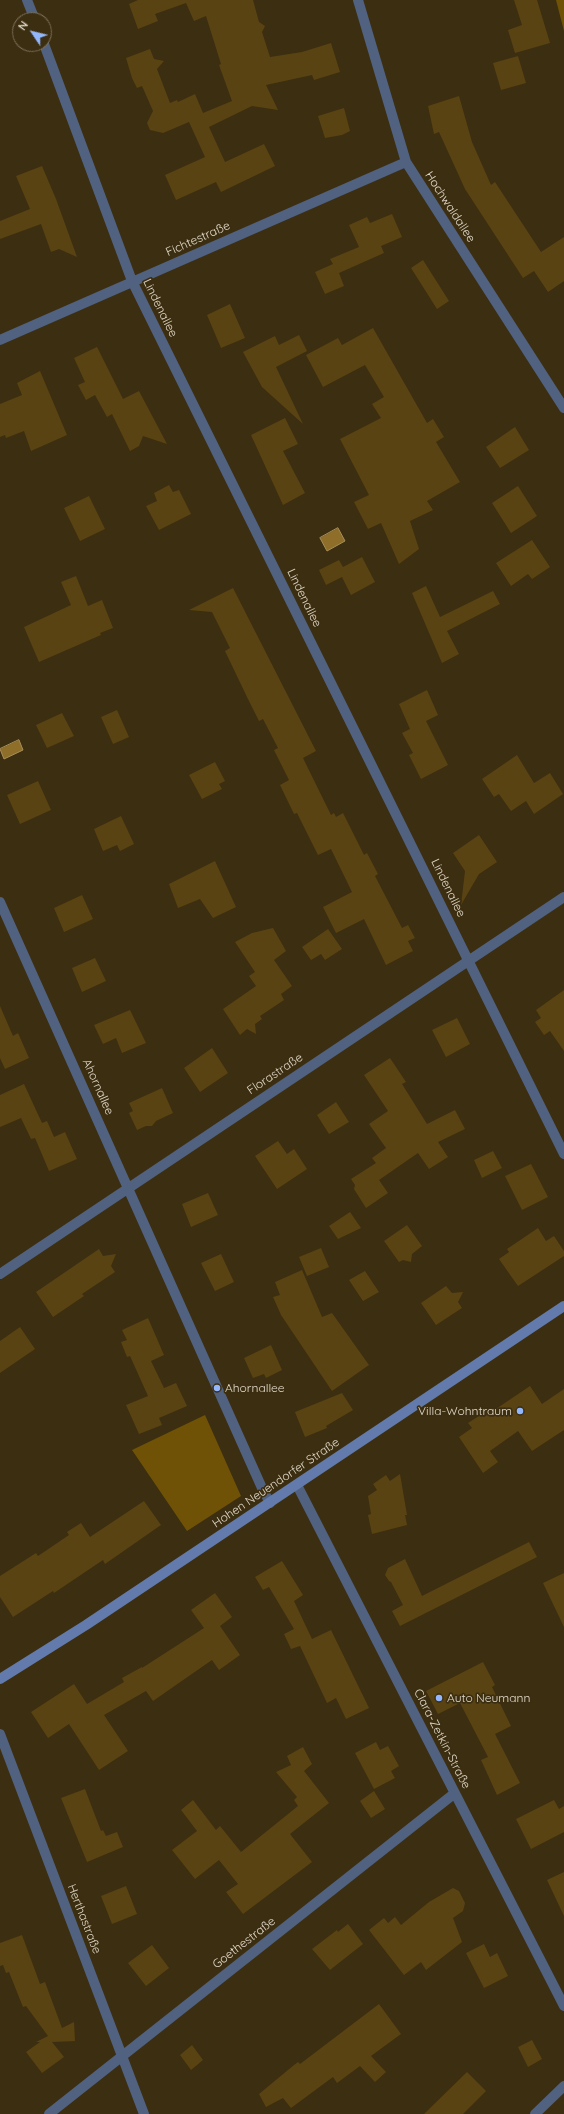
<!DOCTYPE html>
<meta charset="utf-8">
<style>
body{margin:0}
#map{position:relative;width:564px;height:2114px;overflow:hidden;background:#3c2e11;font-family:Quicksand,sans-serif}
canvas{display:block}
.north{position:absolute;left:12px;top:12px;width:40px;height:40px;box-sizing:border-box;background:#3c2e11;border:1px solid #7e725b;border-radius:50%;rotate:305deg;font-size:11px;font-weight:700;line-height:16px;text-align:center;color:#e1d9c9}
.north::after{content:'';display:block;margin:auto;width:14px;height:18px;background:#92b7fd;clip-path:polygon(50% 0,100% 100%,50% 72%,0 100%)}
</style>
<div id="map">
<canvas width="564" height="2114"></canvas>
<div class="north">N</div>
</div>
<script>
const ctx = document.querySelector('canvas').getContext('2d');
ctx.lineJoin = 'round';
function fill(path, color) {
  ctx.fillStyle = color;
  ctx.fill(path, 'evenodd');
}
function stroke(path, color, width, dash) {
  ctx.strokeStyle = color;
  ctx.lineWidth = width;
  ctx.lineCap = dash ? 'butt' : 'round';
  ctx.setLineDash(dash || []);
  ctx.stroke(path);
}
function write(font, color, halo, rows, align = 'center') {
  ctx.font = font + ' Quicksand,sans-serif';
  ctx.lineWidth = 3.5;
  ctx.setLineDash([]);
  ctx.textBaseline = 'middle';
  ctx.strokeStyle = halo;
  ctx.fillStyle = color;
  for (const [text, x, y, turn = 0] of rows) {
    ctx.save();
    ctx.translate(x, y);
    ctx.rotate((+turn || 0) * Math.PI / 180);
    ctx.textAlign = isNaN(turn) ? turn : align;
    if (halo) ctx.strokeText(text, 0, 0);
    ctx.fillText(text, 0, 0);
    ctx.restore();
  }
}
const green = new Path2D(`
 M556,0H564V32V31Z
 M205,1415L241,1496L187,1531L132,1450Z`);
const water = new Path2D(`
 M338,528L345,541L327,551L320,538Z
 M19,740L23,750L4,759L0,749Z`);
const building = new Path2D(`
 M138,0H253L259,22L265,26L262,32L270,57L302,52L331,43L340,72L314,80L312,75L266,85L278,110L252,106L209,127L225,162L264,144L275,166L221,192L216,182L176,200L165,175L205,157L189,122L163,133L150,130L147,123L153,111L142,86L137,88L132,78L126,58L150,49L154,59L164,61L157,69L170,103L177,100L178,102L195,94L203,113L232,101L219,65L221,64L206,16L194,21L186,3L155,14L158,21L138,29L129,4Z
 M514,0H537L550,43L515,53L508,30L522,25Z
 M518,56L526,83L501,90L493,63Z
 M459,96L472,142L491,185L495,182L541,252L564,237V281L548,292L534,271L523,278L465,189L439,132L434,134L428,106Z
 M344,108L350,131L342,135L325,138L318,116Z
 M42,166L56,199L77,257L59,249L51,252L41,224L0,239V221L30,209L16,176Z
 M392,214L402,237L381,246L384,253L339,273L344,286L325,294L315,272L333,264L330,259L359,247L349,225L367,217L370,223Z
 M423,260L449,301L437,309L411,268Z
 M230,304L245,338L221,348L207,315Z
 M373,328L427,423L433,419L444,437L436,442L460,482L427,501L433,510L410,521L419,549L399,564L381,523L368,529L354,502L369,495L340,439L381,418L372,404L384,397L365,365L323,387L306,355L338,338L342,345Z
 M299,335L307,351L276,367L303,424L262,387L243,352L275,336L279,345Z
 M97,347L123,399L139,391L167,444L143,436L139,446L130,451L112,414L107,417L95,395L86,400L78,385L85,382L74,358Z
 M40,371L67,435L31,451L24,431L6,438L5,435L0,437V404L22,395L17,383Z
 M285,418L298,444L283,451L305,493L283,505L251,435Z
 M515,427L529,450L500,468L486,447Z
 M169,485L173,492L179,490L191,514L159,530L146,506L157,501L154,493Z
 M518,486L537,516L511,533L492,503Z
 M89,496L105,529L80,541L64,508Z
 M532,540L550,567L532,579L528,574L511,586L496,563Z
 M362,557L375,582L351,595L342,577L326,585L319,570L339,560L343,567Z
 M76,576L88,606L102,600L113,628L100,633L101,635L39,662L24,627L71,605L61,582Z
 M426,586L440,617L493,591L500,604L447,631L459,654L442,663L412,593Z
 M233,588L316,751L303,758L331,815L334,813L336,817L343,813L364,855L367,853L378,874L375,876L402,928L408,925L415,938L408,941L413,951L386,965L364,919L336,933L323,907L352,892L331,849L318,855L297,813L294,814L280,785L289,780L274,750L278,748L263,719L259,721L247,697L225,651L230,648L212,612L189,610Z
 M427,690L438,715L426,721L448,765L421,779L409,755L413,753L402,733L410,729L399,704Z
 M117,710L129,737L113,744L101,717Z
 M62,713L74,736L47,748L36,725Z
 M517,755L534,783L550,773L563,794L534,814L526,801L511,811L499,794L494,797L482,779Z
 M215,762L225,781L219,784L222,789L202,799L189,775Z
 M38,781L51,810L20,824L7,795Z
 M121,816L134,844L120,851L117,845L103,851L94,829Z
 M479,835L497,862L479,874L461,905L465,871L453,853Z
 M215,861L236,907L213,918L200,899L178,908L169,884Z
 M82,895L93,919L64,932L54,908Z
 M273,928L286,951L274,960L292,986L281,994L284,1000L260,1016L262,1019L255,1024L256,1034L247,1029L240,1035L223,1009L256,986L249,976L255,972L235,942L252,933Z
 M328,929L342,949L325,960L321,954L311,960L302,947Z
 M95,958L106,981L82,992L72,968Z
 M564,990V1051L550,1031L544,1035L535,1022L541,1018L536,1010Z
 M0,1006L13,1036L18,1033L29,1058L5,1069L0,1058Z
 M130,1010L146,1043L122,1053L116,1038L103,1044L94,1025Z
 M457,1018L470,1044L446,1057L432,1030Z
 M212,1048L228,1073L200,1092L184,1068Z
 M390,1058L406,1082L402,1084L427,1124L455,1110L465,1129L438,1142L448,1157L429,1169L418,1153L379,1180L388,1193L366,1208L354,1189L355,1185L351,1179L376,1163L372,1158L386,1148L369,1124L388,1111L364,1075Z
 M24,1084L42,1123L47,1121L54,1137L65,1132L77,1159L49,1171L35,1138L31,1139L21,1118L0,1127V1095Z
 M162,1088L173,1113L156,1121L152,1126H146L137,1130L129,1113L133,1111L129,1103Z
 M336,1102L349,1122L329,1134L317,1115Z
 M278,1141L287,1154L294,1149L307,1169L277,1189L255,1156Z
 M493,1151L502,1168L482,1178L474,1160Z
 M531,1164L548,1197L522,1210L505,1176Z
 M208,1193L218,1215L191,1227L182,1204Z
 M350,1212L361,1228L338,1239L329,1226Z
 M407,1225L422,1246L412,1254L411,1262L403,1260L399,1262L384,1241Z
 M538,1228L546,1241L554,1236L564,1251V1256L518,1286L499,1259L509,1252L507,1249Z
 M321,1248L329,1267L307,1276L299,1257Z
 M99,1249L103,1256L116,1254L111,1266L115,1272L82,1294L84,1296L53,1317L36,1292Z
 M221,1254L234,1282L215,1291L201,1263Z
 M302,1270L322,1317L332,1313L369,1365L332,1391L281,1315L273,1297L280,1295L275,1282Z
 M365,1271L379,1292L363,1301L349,1280Z
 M446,1286L452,1293L463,1292L458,1302L462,1308L436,1325L421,1303Z
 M148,1318L164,1355L151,1361L164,1388L176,1383L187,1406L159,1418L162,1425L139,1434L126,1405L148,1396L130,1356L127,1357L121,1342L127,1340L122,1330Z
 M20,1327L35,1349L0,1373V1341Z
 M271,1345L282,1370L266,1378L264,1374L253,1378L244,1358Z
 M530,1386L542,1404L564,1389V1430L532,1451L518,1431L490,1451L498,1462L483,1473L459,1437L472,1428L468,1423L482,1414L484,1417Z
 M342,1393L353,1410L326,1426L327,1428L305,1437L295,1412Z
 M400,1474L407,1515H405L407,1525L372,1534L368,1515L371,1514L368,1496L377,1490L373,1484L386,1475L390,1481Z
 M144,1501L161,1525L105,1564L103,1560L54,1593L53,1591L13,1617L0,1597V1576L36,1553L38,1556L69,1535L67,1532L81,1523L90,1537Z
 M529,1542L537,1557L400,1626L392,1611L403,1605L391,1582L389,1581L385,1575L388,1568L405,1559L422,1596Z
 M282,1561L303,1595L294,1601L312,1639L331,1630L369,1708L346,1719L336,1698L327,1703L300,1646L291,1649L284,1634L294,1629L269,1587L263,1590L255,1577Z
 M564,1573V1627L543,1583Z
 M215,1593L232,1617L220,1626L240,1655L219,1670L212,1660L153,1701L146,1691L104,1715L128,1751L99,1770L69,1724L48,1738L31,1712L74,1684L87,1704L124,1682L122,1678L142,1667V1668L204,1628L191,1610Z
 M483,1662L495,1685L492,1687L511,1726L495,1734L520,1783L497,1795L481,1760L488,1757L460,1703L438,1714L426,1691Z
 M376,1742L380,1750L388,1746L399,1766L391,1771L395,1778L374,1789L355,1753Z
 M303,1747L312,1764L304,1771L329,1803L290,1834L312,1862L243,1914L226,1892L238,1884L219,1860L195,1879L172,1850L197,1831L181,1810L193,1800L216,1830L220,1826L241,1852L298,1806L294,1800L297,1797L276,1772L291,1765L287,1756Z
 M85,1789L101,1831L103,1830L106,1836L117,1832L123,1847L87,1862L61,1798Z
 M374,1791L385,1809L371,1818L360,1801Z
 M554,1800L559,1809L564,1806V1832L531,1849L516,1819Z
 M564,1872V1916L547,1880Z
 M126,1886L137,1914L112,1924L101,1896Z
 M453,1888L459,1891L465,1903L463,1911L453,1918L462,1942L426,1970L421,1962L404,1975L369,1930L384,1918L388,1923L395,1917L401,1925L429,1902Z
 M348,1924L363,1944L330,1970L312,1949L337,1930L338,1932Z
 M22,1935L40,1984L45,1982L62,2028L74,2022L75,2041L52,2042L64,2057L42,2073L26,2052L40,2042H36L48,2036L26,2006L23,2007L9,1972L6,1973L3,1965L0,1966V1943Z
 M484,1944L490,1957L497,1953L508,1976L484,1988L466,1953Z
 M152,1945L169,1968L146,1986L128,1963Z
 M379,2004L401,2034L371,2056L386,2072L375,2082L360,2066L337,2083L333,2077L291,2108L283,2098L266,2107L259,2094L294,2065L298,2062L300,2064Z
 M532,2040L542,2059L528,2067L518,2047Z
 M192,2045L203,2060L191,2070L180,2055Z
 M467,2072L486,2091L463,2114H424Z`);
const street = new Path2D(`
 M27,0L35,20
 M358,0L406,162L564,408
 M44,44L132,281L564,1154
 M0,340L406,162
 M0,902L262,1488L270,1503
 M0,1274L564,897
 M297,1485L564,2006
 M0,1734L144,2114
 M49,2114L455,1793
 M535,2114L564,2086`);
const secondary = new Path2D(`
 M0,1679L86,1625L564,1306`);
const markers = [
 [217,1388,4,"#92b7fd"],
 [520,1411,4,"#92b7fd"],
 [439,1698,4,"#92b7fd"]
];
const streetNames = [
 ["Hochwaldallee",450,207,57],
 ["Fichtestraße",198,239,-24],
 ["Lindenallee",160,308,64],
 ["Lindenallee",304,598,64],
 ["Lindenallee",448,888,64],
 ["Florastraße",275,1074,-34],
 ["Ahornallee",98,1087,66],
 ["Hohen Neuendorfer Straße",276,1483,-34],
 ["Clara-Zetkin-Straße",442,1739,63],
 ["Herthastraße",84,1919,69],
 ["Goethestraße",244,1943,-38]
];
const poiNames = [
 ["Ahornallee",225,1388],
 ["Villa-Wohntraum",512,1411,"right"],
 ["Auto Neumann",447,1698]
];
fill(green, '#705207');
fill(water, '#8e6e29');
stroke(water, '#a78e59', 1);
fill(building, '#5a4312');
stroke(street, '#516180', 10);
stroke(secondary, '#627bac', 10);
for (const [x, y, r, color] of markers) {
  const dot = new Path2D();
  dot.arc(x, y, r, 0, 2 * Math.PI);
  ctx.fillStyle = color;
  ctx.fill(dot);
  stroke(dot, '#3c2e11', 1.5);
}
write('12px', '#e1d9c9', '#3c2e11', streetNames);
write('12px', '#e1d9c9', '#3c2e11', poiNames, 'left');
</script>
